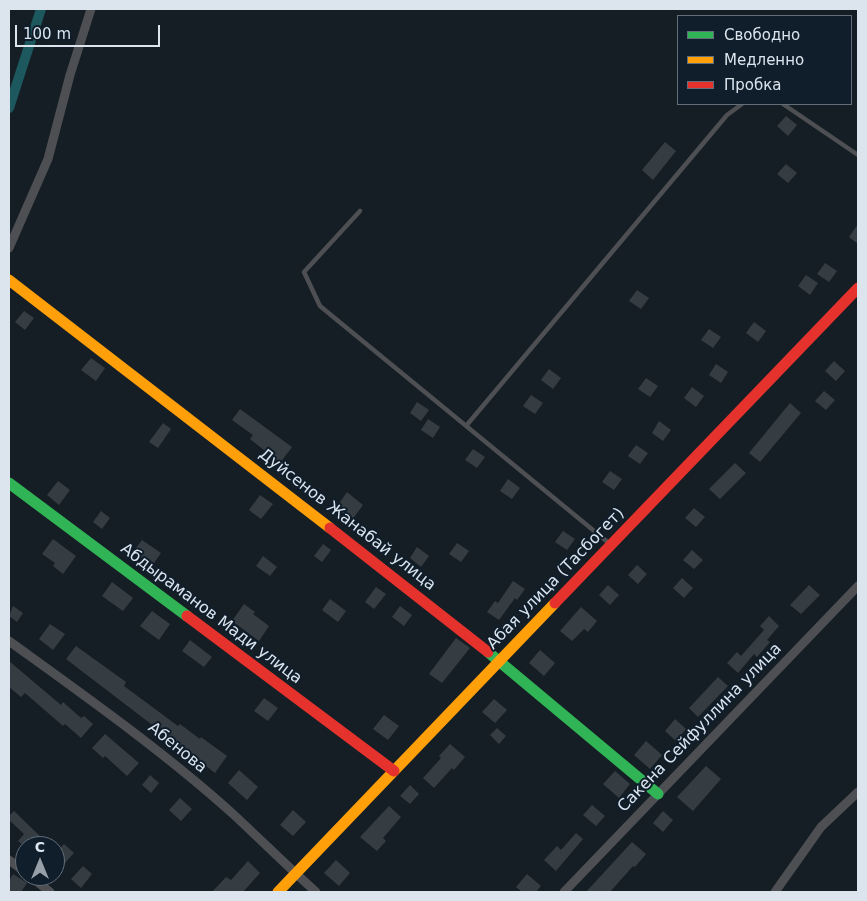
<!DOCTYPE html>
<meta charset="utf-8">
<style>
body{margin:0}
#map{position:relative;width:867px;height:901px;overflow:hidden;background:#161e25;font-family:"DejaVu Sans",sans-serif}
canvas{display:block}
.frame{position:absolute;inset:0;border:10px solid #dce5ee;pointer-events:none}
.legend{position:absolute;left:677px;top:15px;width:175px;height:90px;box-sizing:border-box;background:#101e2b;border:1px solid #626e79;margin:0;padding:6px 9px;list-style:none;font-size:15px;color:#dce5ee}
.legend li{display:flex;align-items:center;gap:10px;height:25px}
.legend b{width:25px;border:1px solid #626e79}
.north{position:absolute;left:15px;top:836px;width:50px;height:50px;box-sizing:border-box;background:#101e2b;border:1px solid #626e79;border-radius:50%;rotate:0deg;font-size:14px;font-weight:700;line-height:20px;text-align:center;color:#dce5ee}
.north::after{content:'';display:block;margin:auto;width:18px;height:22px;background:#979fa8;clip-path:polygon(50% 0,100% 100%,50% 72%,0 100%)}
.scale{position:absolute;left:15px;top:25px;width:145px;height:22px;box-sizing:border-box;border:2px solid #dce5ee;border-top:0;padding-left:6px;font-size:15px;line-height:18px;white-space:nowrap;color:#dce5ee;-webkit-text-stroke:4px #101e2b;paint-order:stroke}
</style>
<div id="map">
<canvas width="867" height="901"></canvas>
<div class="frame"></div>
<ul class="legend">
<li><b style="height:6px;background:#30b455"></b>Свободно</li>
<li><b style="height:6px;background:#ff9f0a"></b>Медленно</li>
<li><b style="height:6px;background:#e5322d"></b>Пробка</li>
</ul>
<div class="north">С</div>
<div class="scale">100 m</div>
</div>
<script>
const ctx = document.querySelector('canvas').getContext('2d');
ctx.lineJoin = 'round';
function stroke(path, color, width, dash) {
  ctx.strokeStyle = color;
  ctx.lineWidth = width;
  ctx.lineCap = dash ? 'butt' : 'round';
  ctx.setLineDash(dash || []);
  ctx.stroke(path);
}
function fill(path, color) {
  ctx.fillStyle = color;
  ctx.fill(path, 'evenodd');
}
function write(font, color, halo, rows, align = 'center') {
  ctx.font = font + ' "DejaVu Sans",sans-serif';
  ctx.lineWidth = 4;
  ctx.setLineDash([]);
  ctx.textBaseline = 'middle';
  ctx.strokeStyle = halo;
  ctx.fillStyle = color;
  for (const [text, x, y, turn = 0] of rows) {
    ctx.save();
    ctx.translate(x, y);
    ctx.rotate((+turn || 0) * Math.PI / 180);
    ctx.textAlign = isNaN(turn) ? turn : align;
    if (halo) ctx.strokeText(text, 0, 0);
    ctx.fillText(text, 0, 0);
    ctx.restore();
  }
}
const canal = new Path2D(`
 M9,108L41,9`);
const building = new Path2D(`
 M786,116L797,125L788,136L777,126Z
 M665,142L676,151L653,180L642,170Z
 M786,164L797,173L788,183L777,174Z
 M858,224V244L849,237Z
 M825,263L837,271L829,282L817,274Z
 M806,275L818,283L810,295L798,286Z
 M637,290L649,298L641,309L629,301Z
 M24,311L34,318L25,330L15,322Z
 M754,322L766,331L758,342L746,333Z
 M709,329L721,337L713,348L701,340Z
 M91,358L105,368L96,381L81,370Z
 M834,361L845,371L836,381L825,371Z
 M716,364L728,372L721,383L709,375Z
 M549,369L561,378L553,389L541,380Z
 M646,378L658,386L650,397L638,389Z
 M692,387L704,396L696,407L684,398Z
 M824,391L835,400L826,410L815,401Z
 M531,395L543,403L535,414L523,406Z
 M417,402L429,410L421,421L410,413Z
 M790,403L801,413L760,462L749,453Z
 M240,409L292,447L280,463L250,439L253,435L232,420Z
 M428,419L440,427L433,438L421,430Z
 M659,421L671,430L663,441L652,433Z
 M163,423L171,429L158,448L149,442Z
 M636,445L648,453L640,464L628,456Z
 M473,449L485,457L477,468L465,460Z
 M735,463L746,473L720,499L709,489Z
 M610,471L622,479L614,490L602,482Z
 M508,479L520,488L512,499L500,491Z
 M58,481L70,490L59,505L47,495Z
 M347,492L363,505L352,520L336,508Z
 M260,495L273,504L261,519L249,510Z
 M694,508L705,517L696,527L685,518Z
 M101,511L110,518L102,529L93,522Z
 M563,531L575,539L567,550L555,542Z
 M53,539L76,556L63,574L53,566L55,563L42,554Z
 M142,540L161,553L152,566L133,552Z
 M457,543L469,551L461,562L449,554Z
 M323,544L331,550L322,562L314,556Z
 M417,547L429,556L421,567L410,558Z
 M692,550L703,560L694,569L683,560Z
 M263,556L277,567L270,576L256,566Z
 M637,565L647,574L638,584L628,575Z
 M682,578L693,588L684,598L673,588Z
 M513,581L525,589L517,600L515,598L499,620L487,612L495,601L498,603Z
 M112,582L133,598L123,611L102,596Z
 M608,585L619,595L610,605L599,595Z
 M809,585L820,595L801,614L790,605Z
 M376,587L386,594L374,609L365,602Z
 M330,599L346,611L338,622L322,610Z
 M244,604L255,612L253,614L269,626L259,641L232,621Z
 M13,606L23,613L17,622L9,616Z
 M400,606L412,615L404,626L392,617Z
 M581,607L597,621L588,632L584,629L572,641L560,631Z
 M152,611L170,624L159,640L140,626Z
 M769,616L779,626L767,640L770,642L757,657L754,654L738,673L727,663L737,652L741,656L764,630L760,626Z
 M50,624L65,634L53,650L39,639Z
 M456,638L470,648L442,683L429,674Z
 M190,640L212,657L204,667L182,651Z
 M76,646L126,682L124,686L178,726L180,724L200,739L201,737L227,756L215,773L66,659Z
 M540,650L555,663L544,676L529,663Z
 M9,661L61,705L63,702L81,718L84,716L93,724L81,738L65,724L63,726L25,693L21,697L9,687Z
 M718,677L728,686L698,717L689,708Z
 M264,698L278,708L268,721L254,711Z
 M494,699L507,710L495,723L482,712Z
 M384,715L399,726L388,740L373,729Z
 M675,719L686,729L676,741L665,731Z
 M497,728L506,736L499,744L490,735Z
 M105,734L139,763L127,776L105,756L103,758L92,748Z
 M646,741L662,755L650,769L634,755Z
 M450,744L465,757L454,770L452,768L434,788L423,778L441,758L439,756Z
 M706,766L721,779L693,811L677,797Z
 M239,770L258,787L247,800L228,783Z
 M615,771L630,784L619,798L603,784Z
 M150,775L159,783L151,793L142,785Z
 M410,785L419,794L410,804L400,796Z
 M180,798L192,809L181,821L169,810Z
 M592,805L605,816L596,826L583,815Z
 M389,806L401,817L383,838L386,841L377,851L360,837Z
 M293,810L306,822L293,836L280,825Z
 M14,811L41,837L33,846H24L18,841L24,834L9,820V816Z
 M663,811L673,820L663,832L653,823Z
 M576,833L583,839L556,871L544,860L557,846L561,850Z
 M632,842L646,854L635,867L633,866L610,892H586Z
 M64,844L74,853L55,874V854Z
 M336,860L350,873L339,886L324,873Z
 M248,861L260,873L243,892H212L226,877L231,880Z
 M83,866L92,874L81,888L71,879Z
 M13,874L27,883L21,892H9V881Z
 M527,874L541,886L536,892H522L516,887Z`);
const lane = new Path2D(`
 M783,104L858,155
 M360,211L304,272L320,306L610,544
 M466,426L727,115L742,104`);
const street = new Path2D(`
 M9,248L48,159L70,75L91,9
 M9,641C85,696 163,751 233,814C261,840 288,867 316,892
 M9,860L25,872
 M30,876L50,892
 M564,892L858,586
 M775,892L821,827L858,792`);
const fast = new Path2D(`
 M9,483L187,616
 M488,652L658,794`);
const slow = new Path2D(`
 M9,280L330,528
 M278,892L555,603`);
const jam = new Path2D(`
 M330,528L488,652
 M555,603L858,288
 M187,616L394,771`);
const streetNames = [
 ["Дуйсенов Жанабай улица",347,520,38],
 ["Абая улица (Тасбогет)",556,579,-46],
 ["Абдыраманов Мади улица",211,614,37],
 ["Сакена Сейфуллина улица",700,728,-46],
 ["Абенова",177,748,39]
];
stroke(canal, '#1d585e', 10);
fill(building, '#353d42');
stroke(lane, '#4d4f53', 4.5);
stroke(street, '#4d4f53', 9);
stroke(fast, '#30b455', 11);
stroke(slow, '#ff9f0a', 11);
stroke(jam, '#e5322d', 11);
write('16px', '#dce5ee', '#101e2b', streetNames);
</script>
